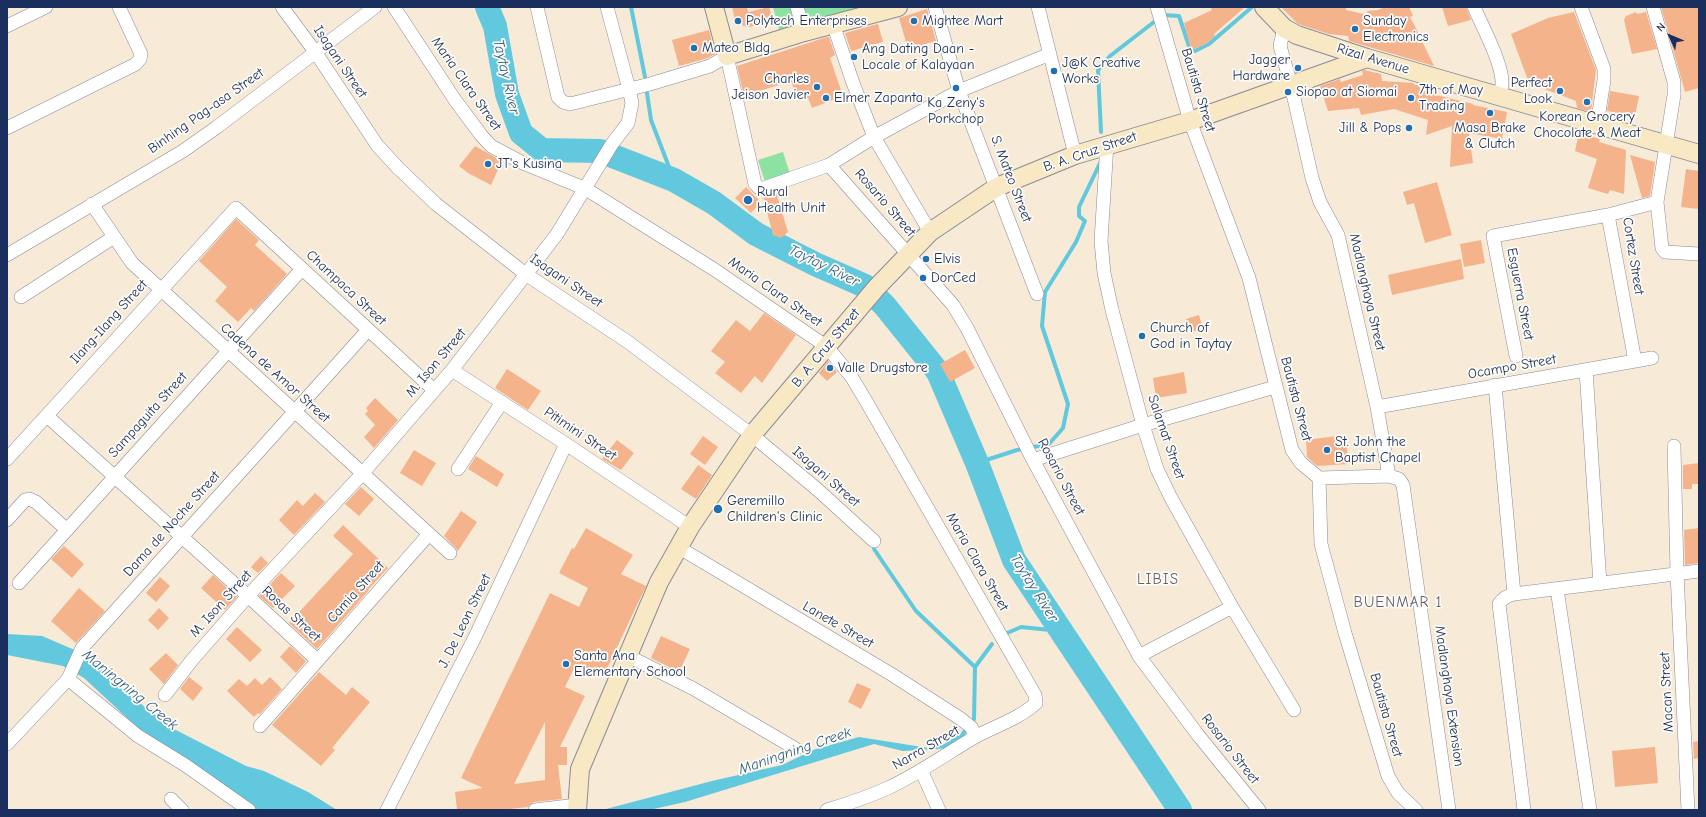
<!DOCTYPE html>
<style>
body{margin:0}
#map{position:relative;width:1706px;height:817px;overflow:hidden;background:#f7ead7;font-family:"Comic Neue",sans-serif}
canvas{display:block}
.frame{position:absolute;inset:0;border:8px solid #1b2f5e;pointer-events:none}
.north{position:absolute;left:1650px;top:16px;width:40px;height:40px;-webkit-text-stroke:3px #fdfcf7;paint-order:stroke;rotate:314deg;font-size:11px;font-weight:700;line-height:16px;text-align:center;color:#1b2f5e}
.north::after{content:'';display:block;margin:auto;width:14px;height:18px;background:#1b2f5e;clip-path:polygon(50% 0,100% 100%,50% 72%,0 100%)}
</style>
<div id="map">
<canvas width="1706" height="817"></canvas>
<div class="frame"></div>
<div class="north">N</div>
</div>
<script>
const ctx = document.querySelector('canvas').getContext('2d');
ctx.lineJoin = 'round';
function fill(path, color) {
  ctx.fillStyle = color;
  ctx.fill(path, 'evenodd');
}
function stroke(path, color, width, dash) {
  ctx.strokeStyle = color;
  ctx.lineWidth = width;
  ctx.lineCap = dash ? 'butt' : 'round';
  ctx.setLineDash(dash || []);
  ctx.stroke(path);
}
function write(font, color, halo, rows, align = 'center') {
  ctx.font = font + ' "Comic Neue",sans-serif';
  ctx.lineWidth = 3.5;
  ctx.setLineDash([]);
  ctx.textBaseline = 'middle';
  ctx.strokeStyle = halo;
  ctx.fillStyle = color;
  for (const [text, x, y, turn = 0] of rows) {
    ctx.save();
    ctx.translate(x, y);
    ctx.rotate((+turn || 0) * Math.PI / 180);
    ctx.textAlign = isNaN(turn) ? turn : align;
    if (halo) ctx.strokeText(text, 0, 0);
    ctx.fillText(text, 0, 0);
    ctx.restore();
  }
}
const green = new Path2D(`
 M773,7H865L779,30Z
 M783,152L790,174L765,182L758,160Z`);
const water = new Path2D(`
 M7,634L42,636L91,657L123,690L172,728L246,766L264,771L308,792L337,810H254L138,728L84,678L63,666L7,655Z
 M859,737L935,749L903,751L874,744L685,802L649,810H593L606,809L712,781L782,765L813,750Z`);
const stream = new Path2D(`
 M631,7L645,77
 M647,93L651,120L674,180
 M1101,132L1098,70L1110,56L1163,15L1179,16L1190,49L1195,51L1209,44L1252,7
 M977,463L1017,450L1049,444L1063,428L1068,404L1042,326L1045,292L1076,242L1085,221L1079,216V207L1101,161
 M874,549L916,611L975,667
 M1005,634L1021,627L1060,631
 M930,748L945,746L962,735L974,719L975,667L992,644`);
const river = new Path2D(`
 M487,7L495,26L507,94L521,133L542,150L600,151L674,180L714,203L756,234L815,264L865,286L885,306L938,372L977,463L1014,560L1180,810`);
const building = new Path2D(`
 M732,7H747L748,12L769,7L773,20L750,27L743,26L742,22L736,24Z
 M1210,7H1245L1214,34L1215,36L1206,44L1191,50L1184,23L1212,10Z
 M1281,7H1346V10L1368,15L1367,11L1378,10L1385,7H1409L1413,16L1410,17L1419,34L1417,42L1423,43L1434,66L1349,41L1348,36L1329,34L1301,25L1297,23Z
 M1442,7H1466L1471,20L1448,26Z
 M1661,7H1699V88L1685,92Z
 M927,9L936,41L908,49L899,18Z
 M1574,12L1596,70L1591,112L1577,108L1576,101L1529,83L1511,34L1548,18Z
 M1636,12L1637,14L1646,12L1657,49L1632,54L1624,20L1626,16Z
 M878,24L883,42L851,51L845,33Z
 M709,30L715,54L708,58L679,66L672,40Z
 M827,37H829L835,55L830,58L843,96L812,108L808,98L798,101L791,81L744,96L737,66Z
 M1364,70L1381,74L1382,81L1413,83L1415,85H1419L1420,89L1436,95L1473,104V105L1507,112L1502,139L1469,133L1473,163L1450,167L1452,126L1426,135L1428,120L1394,109L1361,115L1359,108L1328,111L1320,86L1340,79L1341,82L1363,75L1362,71Z
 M1610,91L1639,96L1635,116L1607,111Z
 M1579,133L1600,139L1599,142L1626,150L1624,194L1610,190L1608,194L1588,188L1597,159L1575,151Z
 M475,146L502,161L491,185L468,173L459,166Z
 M1630,155L1655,162L1650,196L1642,198Z
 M1686,169L1699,171V209L1681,207Z
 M1437,182L1452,235L1425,243L1414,203L1407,205L1403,192Z
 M746,187L761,202L751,213L735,198Z
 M776,192L788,232L781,238L773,235L763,196Z
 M236,219L259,240L255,245L287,274L254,311L251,308L238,322L215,301L227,287L199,261Z
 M1481,240L1485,263L1464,267L1460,244Z
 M1461,259L1464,279L1392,295L1388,275Z
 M764,313L796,335L762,383L755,376L741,393L715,373L725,362L711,351L736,320L750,331Z
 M1199,315L1203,329L1190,332L1186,319Z
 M965,350L975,368L950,382L940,364Z
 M828,361L837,372L827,381L819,373Z
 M507,369L541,391L528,410L495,388Z
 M1184,372L1187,393L1156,398L1153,378Z
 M375,398L398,420L374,448L364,437L375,425L365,414L368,411L366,408Z
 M1345,435L1349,464L1317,466L1307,457L1306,440Z
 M703,436L718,447L705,465L690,454Z
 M617,440L634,453L621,470L602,459Z
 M414,450L436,463L422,486L400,473Z
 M476,456L504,474L497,487L468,469Z
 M1699,463V484H1692V489H1683V465Z
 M698,465L712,475L696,499L681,489Z
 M361,487L374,499L359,516L345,504Z
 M315,493L325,502L294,535L279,520L297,500L303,506Z
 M461,511L477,522L458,551L455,547L444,536Z
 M343,525L388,568L368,590H369L317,649L289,623L353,554L333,536Z
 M586,528L633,555L621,574L646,586L603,677L576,664L565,687L585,696L560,747H567V765H558L562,799L534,802L528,807L501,810H457L455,792L483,788L461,778L550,593L579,607L588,588L559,573L572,548L574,549ZM545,722V780L514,784Z
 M1699,528V563L1685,565L1684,530Z
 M64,546L84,564L72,578L51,559Z
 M261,556L268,563L258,573L251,567Z
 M281,573L295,586L273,608L259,596Z
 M213,575L237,597L225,610L201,588Z
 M160,577L170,586L156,602L146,593Z
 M79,588L105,611L76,643L51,621Z
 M159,608L169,618L158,630L148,620Z
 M237,627L262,650L250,662L226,639Z
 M661,636L690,649L679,672L651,658Z
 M290,646L306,661L296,673L280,657Z
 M166,653L178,665L164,684L149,669Z
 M319,672L346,695L352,687L370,702L332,748L335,750L321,766L272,725Z
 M189,677L203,688L193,701L180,689Z
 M270,677L282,689L260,714L258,713L254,717L227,691L239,679L247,686L255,678L262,685Z
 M857,683L871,689L861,709L848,702Z
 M1699,741V758L1694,759L1693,742Z
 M1655,747L1658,783L1615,787L1612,751Z`);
const street = new Path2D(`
 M282,7L316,53L377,145L398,168L436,204L527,275L628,342L752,435L818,490L874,541
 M394,7L455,100L481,135L491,146L523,163L586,189L715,270L827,347L851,376L866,401L1035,695L1036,703C1019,719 995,726 975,737C946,754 918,774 888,788C868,797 847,804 827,810
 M537,7L558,97L563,102L570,104L650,84L710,66L727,56L755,184L759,188H764L829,165L874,137L959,91L1050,54
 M797,7L804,32
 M935,7L959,91L1037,294
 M1038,7L1075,155
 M1157,7L1190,121L1249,278L1292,450L1301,463L1319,478L1321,544L1345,633L1388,776L1398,793L1416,810
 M1474,7C1482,26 1503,64 1502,84C1502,88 1500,92 1499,96
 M1581,7L1604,69V80L1597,125
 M1653,7L1674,82V95L1657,202L1662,248L1665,252L1699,254
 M833,24L853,83L874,137L930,232
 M7,26L46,7
 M1284,28L1280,46L1291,85L1312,178L1320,202L1338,235L1377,407L1389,476
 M7,128L136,64L140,59L141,54L119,7
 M1107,144L1101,241L1104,273L1112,310L1143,425L1157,469L1171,498L1232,607L1294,710
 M829,165L953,305L967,328L1033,460L1139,656L1198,735L1259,810
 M92,204L132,263L450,553
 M7,255L183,151L217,127L375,7
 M21,297L114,237
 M1516,356L1493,236L1608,215
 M1635,361L1608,215L1657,202
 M452,370L566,444L690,527
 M1586,370L1600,584
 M1495,385L1514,594
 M1377,407L1652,358
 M47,416L248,596L317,660
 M1674,446L1677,573L1688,810
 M7,459L236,208L434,390
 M1033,460L1143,425L1275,387
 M458,469L502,402
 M1319,478L1389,476L1399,479L1403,485L1449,810
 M7,520L25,500L29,499L36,502L67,530
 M678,547L891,674L961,719L971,727L976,736
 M19,583L302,269
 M1557,589L1590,810
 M628,656L694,689L796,749
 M1139,656L1232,607
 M68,679L138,736L185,765L249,810
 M165,695L192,660L248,596L362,474L452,370L557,234L612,144L628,123L632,103L629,89L607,7
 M260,726L429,534
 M7,744L68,679L82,648L368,330
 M921,770L939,810
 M171,799L182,810
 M387,810L475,637L566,444
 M535,810L577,805
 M1524,810L1499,604C1503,598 1507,596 1514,594L1699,571`);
const secondary = new Path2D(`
 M714,7L727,56L804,32L898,7
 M1264,7L1284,28L1297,35L1367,58L1699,154
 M577,810L580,769L659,582L690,527L752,435L877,287L930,232L997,187L1075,155L1190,121L1367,58`);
const markers = [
 [738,21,4,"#1f6fb2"],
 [914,21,4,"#1f6fb2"],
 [1355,29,4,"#1f6fb2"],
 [694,48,4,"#1f6fb2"],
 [854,57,4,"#1f6fb2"],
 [1298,68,4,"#1f6fb2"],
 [1054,71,4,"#1f6fb2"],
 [817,87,4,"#1f6fb2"],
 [956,88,4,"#1f6fb2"],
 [1560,91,4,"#1f6fb2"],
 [1288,92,4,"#1f6fb2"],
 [826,98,4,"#1f6fb2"],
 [1411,98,4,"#1f6fb2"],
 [1587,102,4,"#1f6fb2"],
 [1490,113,4,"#1f6fb2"],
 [1409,128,4,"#1f6fb2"],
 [488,164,4,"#1f6fb2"],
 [748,200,5,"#1f6fb2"],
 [926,259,4,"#1f6fb2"],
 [923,278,4,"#1f6fb2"],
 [1142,336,4,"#1f6fb2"],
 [830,368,4,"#1f6fb2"],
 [1327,450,4,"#1f6fb2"],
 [718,509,5,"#1f6fb2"],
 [566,664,4,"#1f6fb2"]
];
const poiNames = [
 ["Polytech Enterprises",746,21],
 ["Mightee Mart",922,21],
 ["Sunday",1363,21],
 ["Electronics",1363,37],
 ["Mateo Bldg",702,48],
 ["Ang Dating Daan -",862,49],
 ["Locale of Kalayaan",862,65],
 ["Jagger",1290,60,"right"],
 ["Hardware",1290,76,"right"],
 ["J@K Creative",1062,63],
 ["Works",1062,79],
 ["Charles",809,79,"right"],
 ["Jeison Javier",809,95,"right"],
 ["Perfect",1552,83,"right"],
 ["Look",1552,99,"right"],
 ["7th of May",1419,90],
 ["Trading",1419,106],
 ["Siopao at Siomai",1296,92],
 ["Elmer Zapanta",834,98],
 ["Ka Zeny's",956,103,"center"],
 ["Porkchop",956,119,"center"],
 ["Korean Grocery",1587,117,"center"],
 ["Chocolate & Meat",1587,133,"center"],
 ["Jill & Pops",1401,128,"right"],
 ["Masa Brake",1490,128,"center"],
 ["& Clutch",1490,144,"center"],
 ["JT's Kusina",496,164],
 ["Rural",757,192],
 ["Health Unit",757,208],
 ["Elvis",934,259],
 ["DorCed",931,278],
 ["Church of",1150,328],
 ["God in Taytay",1150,344],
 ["Valle Drugstore",838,368],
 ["St. John the",1335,442],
 ["Baptist Chapel",1335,458],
 ["Geremillo",727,501],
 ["Children's Clinic",727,517],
 ["Santa Ana",574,656],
 ["Elementary School",574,672]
];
const streetNames = [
 ["Rizal Avenue",1373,59,17],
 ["Isagani Street",340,62,56],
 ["Maria Clara Street",466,84,55],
 ["Bautista Street",1198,90,73],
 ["Binhing Pag-asa Street",206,111,-35],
 ["B. A. Cruz Street",1090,152,-19],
 ["S. Mateo Street",1011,179,69],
 ["Rosario Street",885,203,49],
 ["Cortez Street",1633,256,81],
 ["Isagani Street",566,281,34],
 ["Champaca Street",346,288,43],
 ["Maria Clara Street",775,292,35],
 ["Madlanghaya Street",1367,292,77],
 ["Esguerra Street",1520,294,79],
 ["Ilang-Ilang Street",109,322,-48],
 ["B. A. Cruz Street",826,348,-50],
 ["M. Ison Street",436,363,-50],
 ["Ocampo Street",1512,367,-10],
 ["Cadena de Amor Street",275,373,42],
 ["Bautista Street",1296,399,75],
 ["Sampaguita Street",148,415,-48],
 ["Pitimini Street",580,434,34],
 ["Salamat Street",1166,437,71],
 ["Isagani Street",826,477,41],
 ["Rosario Street",1061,477,62],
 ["Dama de Noche Street",172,524,-48],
 ["Maria Clara Street",977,562,60],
 ["Camia Street",356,592,-48],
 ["M. Ison Street",221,604,-48],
 ["Rosas Street",291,614,43],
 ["J. De Leon Street",465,621,-64],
 ["Lanete Street",838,625,30],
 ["Macan Street",1667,692,-93],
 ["Madlanghaya Extension",1449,696,82],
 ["Bautista Street",1386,715,74],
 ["Narra Street",926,748,-30],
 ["Rosario Street",1230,749,52]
];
const waterNames = [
 ["Taytay River",506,77,77],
 ["Taytay River",824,266,26],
 ["Taytay River",1034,588,58],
 ["Maningning Creek",130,690,39],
 ["Maningning Creek",795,751,-19]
];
const neighbourhoodNames = [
 ["LIBIS",1158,580],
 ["BUENMAR 1",1398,603]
];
fill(green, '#8de1a3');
fill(water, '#61c8dd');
stroke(stream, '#61c8dd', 4);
stroke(river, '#61c8dd', 24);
fill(building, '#f5b38c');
stroke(street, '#898c9a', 14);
stroke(secondary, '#898c9a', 20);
stroke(street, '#fff', 13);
stroke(secondary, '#f8e8c3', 18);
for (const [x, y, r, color] of markers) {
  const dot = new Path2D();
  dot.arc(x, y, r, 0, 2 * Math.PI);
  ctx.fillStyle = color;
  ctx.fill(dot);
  stroke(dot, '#fdfcf7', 1.5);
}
write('14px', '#1b2f5e', '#fdfcf7', poiNames, 'left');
write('14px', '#1b2f5e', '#fdfcf7', streetNames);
write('italic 15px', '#305d84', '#fdfcf7', waterNames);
ctx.letterSpacing = '1px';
write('15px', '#675d6e', '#fdfcf7', neighbourhoodNames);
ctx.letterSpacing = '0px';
</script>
